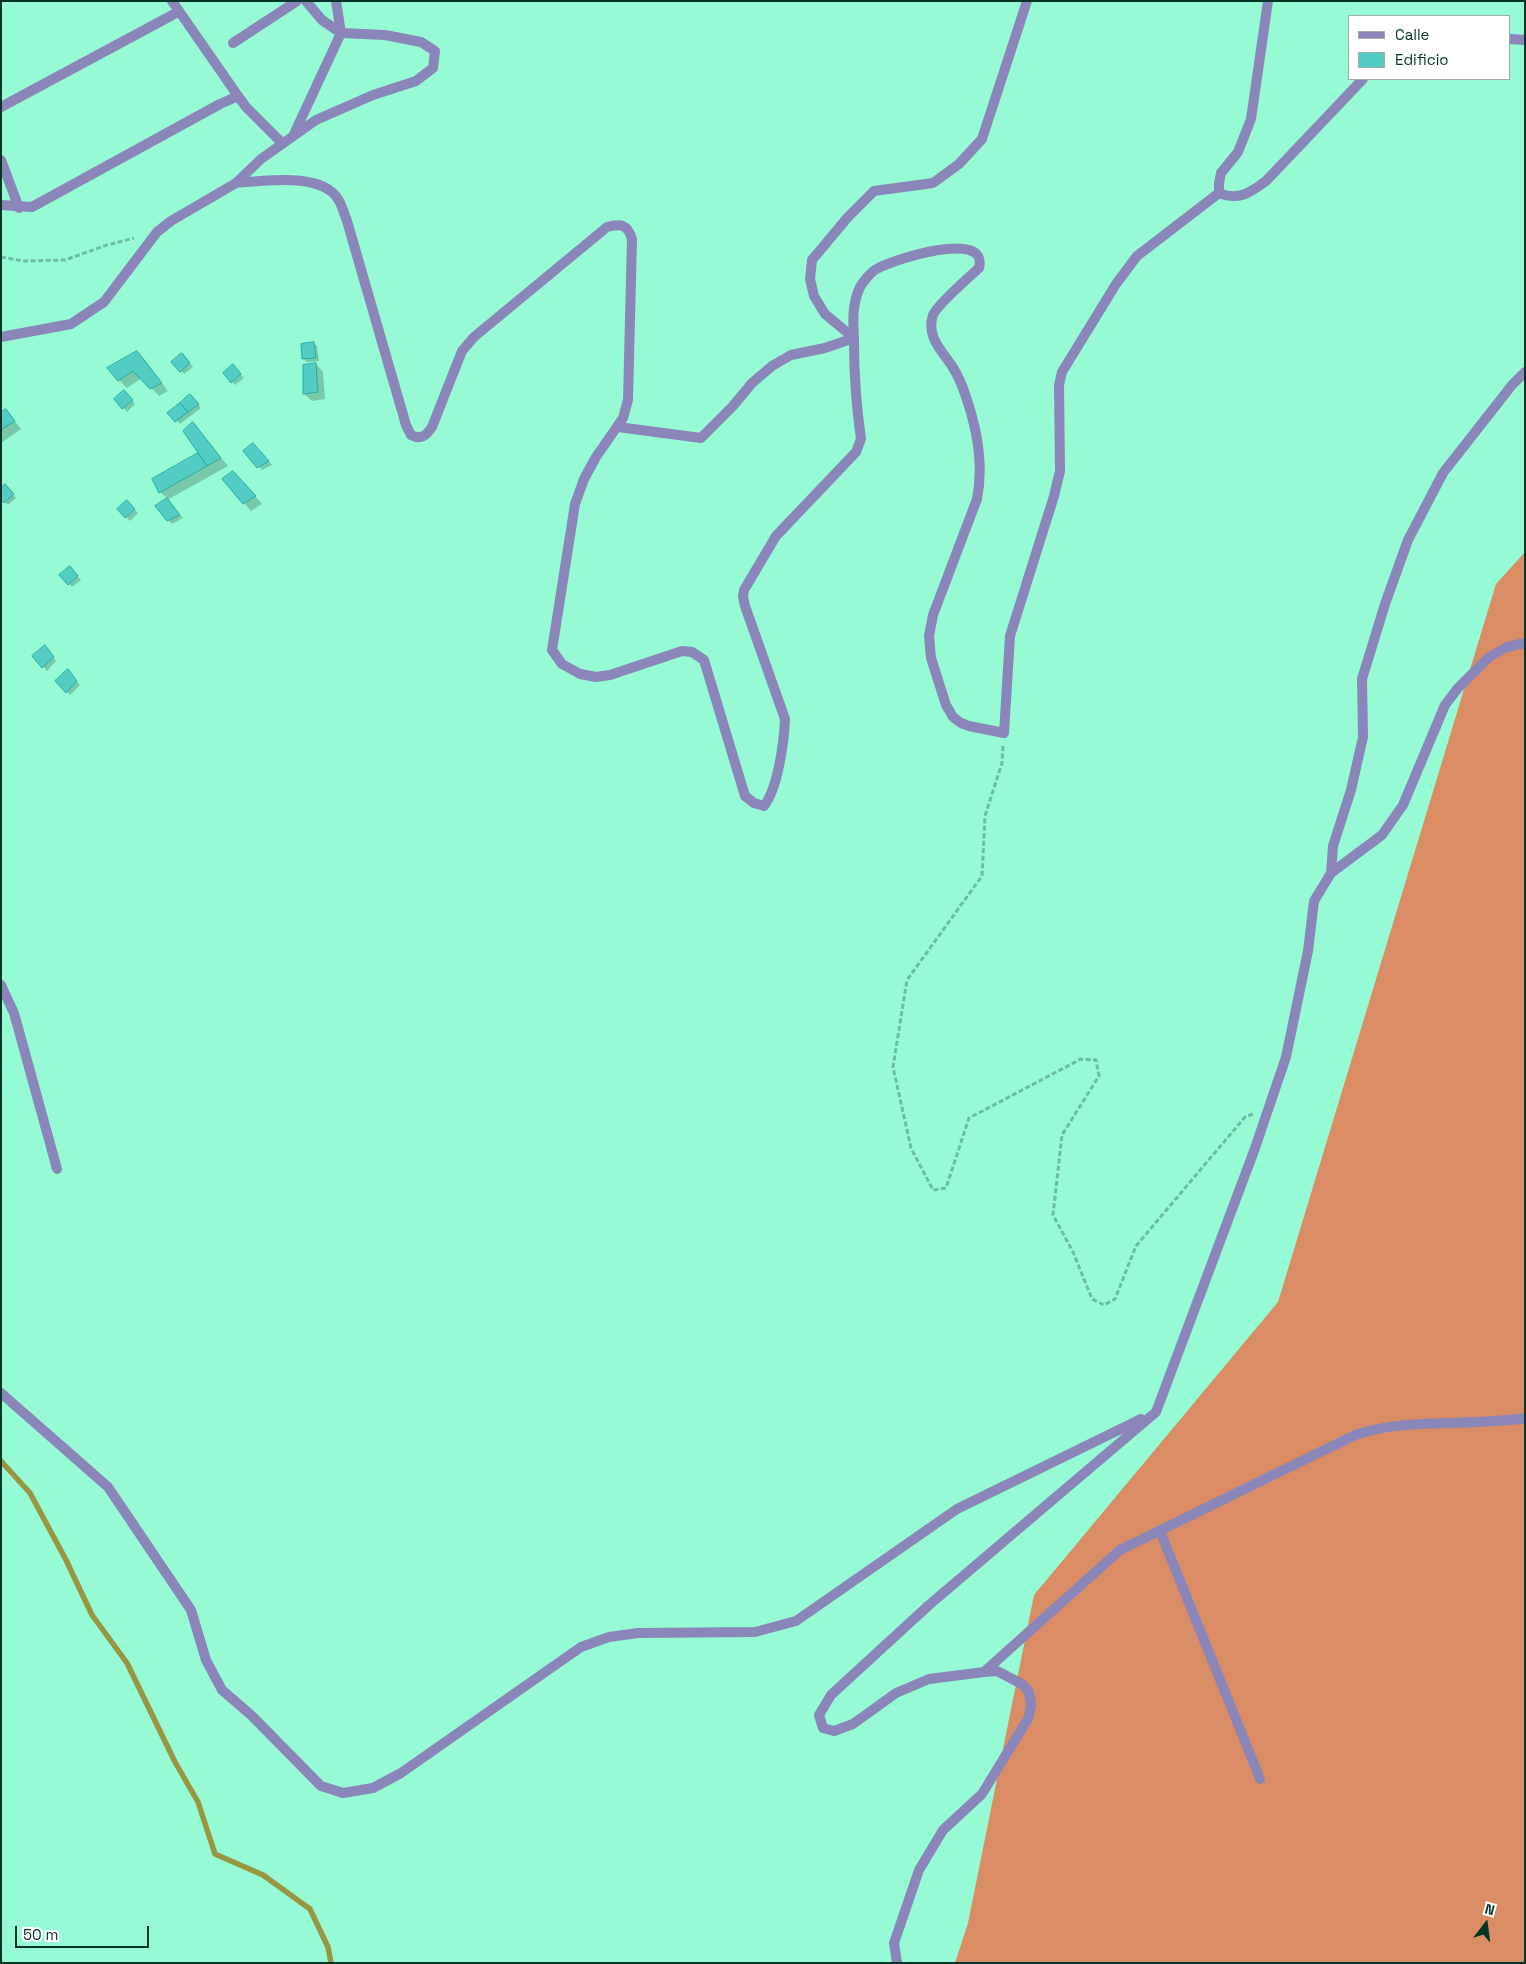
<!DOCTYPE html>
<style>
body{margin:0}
#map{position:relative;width:1526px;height:1964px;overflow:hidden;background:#96fad5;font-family:"Space Grotesk",sans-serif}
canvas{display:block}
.frame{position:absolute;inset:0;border:2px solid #063427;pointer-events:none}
.legend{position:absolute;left:1348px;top:15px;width:162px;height:65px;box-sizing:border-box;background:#fff;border:1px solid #9baea9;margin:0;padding:6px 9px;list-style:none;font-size:15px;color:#063427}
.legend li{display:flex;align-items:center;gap:10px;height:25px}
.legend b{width:25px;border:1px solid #9baea9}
.north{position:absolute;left:1461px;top:1899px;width:50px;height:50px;-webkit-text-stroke:4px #fff;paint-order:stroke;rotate:15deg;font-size:14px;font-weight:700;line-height:20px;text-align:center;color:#063427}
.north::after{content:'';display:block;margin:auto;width:18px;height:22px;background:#063427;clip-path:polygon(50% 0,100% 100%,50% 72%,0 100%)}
.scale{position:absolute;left:15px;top:1926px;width:134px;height:22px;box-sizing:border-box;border:2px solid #063427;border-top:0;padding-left:6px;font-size:15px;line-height:18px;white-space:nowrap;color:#063427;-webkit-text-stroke:4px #fff;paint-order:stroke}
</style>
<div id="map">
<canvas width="1526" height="1964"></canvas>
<div class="frame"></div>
<ul class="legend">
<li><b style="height:6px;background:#8a86b9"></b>Calle</li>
<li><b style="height:14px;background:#53cdc4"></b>Edificio</li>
</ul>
<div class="north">N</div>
<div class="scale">50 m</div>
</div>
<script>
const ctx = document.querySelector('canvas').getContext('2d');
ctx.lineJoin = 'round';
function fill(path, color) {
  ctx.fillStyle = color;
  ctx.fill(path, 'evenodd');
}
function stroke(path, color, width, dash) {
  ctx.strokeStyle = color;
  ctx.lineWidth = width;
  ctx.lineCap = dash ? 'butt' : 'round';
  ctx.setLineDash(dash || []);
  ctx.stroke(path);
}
const forest = new Path2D(`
 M1525,552V1963H955L968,1923L1034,1595L1278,1302L1496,584Z`);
const shadow = new Path2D(`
 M314,343L317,346L319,361L307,362L303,358Z
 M137,352L145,360L168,391L159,396L142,378L127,388L119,380Z
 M182,355L193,367L184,374L173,362Z
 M316,364L323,372L325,399L312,401L304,394Z
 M236,369L244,378L235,385L224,373Z
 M124,392L135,404L127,412L116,400Z
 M194,399L201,408L180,424L169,413Z
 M6,410L21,429L1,443V414Z
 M193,424L228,466L167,500L183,518L172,524L157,507L168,499L160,492L154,479L199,453Z
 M253,444L272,465L262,470L244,451Z
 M241,480L262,504L251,511L244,503Z
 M5,486L16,498L8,505L1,498Z
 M131,505L138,513L130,521L118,509Z
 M70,568L81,580L72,587L61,575Z
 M48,650L56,661L47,671L34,656Z
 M71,674L80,685L70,695L57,681Z`);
const stream = new Path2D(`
 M1,1461L30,1493L66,1560L92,1615L127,1663L175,1762L198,1802L215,1854L263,1875L310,1909L328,1947L331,1963`);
const building = new Path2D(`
 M314,342L316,358L302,359L301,344Z
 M137,351L162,383L150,389L133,371L118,381L107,368Z
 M182,353L190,363L180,372L171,362Z
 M316,363L318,392L303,394V365Z
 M233,364L241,374L231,383L223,373Z
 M124,390L133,400L122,409L114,399Z
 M190,394L199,404L188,412L180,403Z
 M180,403L188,412L175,422L167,413Z
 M6,409L15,421L1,430V412Z
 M193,422L221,458L207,466L183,431Z
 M253,443L269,461L257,468L243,451Z
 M198,453L207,466L159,493L152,479Z
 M233,471L256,496L243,504L222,479Z
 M5,484L14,494L4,503L1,500V488Z
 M167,498L180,515L167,521L155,506Z
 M127,500L135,509L125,518L117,509Z
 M70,566L78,576L68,585L59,575Z
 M45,645L54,657L42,668L32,656Z
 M68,669L77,681L66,693L55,681Z`);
const path = new Path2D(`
 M1,257L23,261L65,260L104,246L134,238
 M1003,746L1002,763L985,816L982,876L907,980L893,1067L911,1148L933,1190L946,1188L969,1118L1081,1059L1096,1060L1099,1076L1062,1135L1053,1215L1073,1252L1092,1299L1104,1305L1115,1299L1136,1246L1245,1117L1253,1114`);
const lane = new Path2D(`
 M233,43L297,1`);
const street = new Path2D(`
 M172,1L238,96
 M1510,39L1525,40
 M1,107L178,12
 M294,134L341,33L336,1
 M1,160L19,208
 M236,183C263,181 321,172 338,199C342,205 344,214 347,221L406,425L411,435C421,440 426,436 432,427L462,351L474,337L607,227C621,223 628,225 632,239L628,400L623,418L596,457L584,479L575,504L552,650L562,664L580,674L596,677L610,675L682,651L692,652L704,660L745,796L754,803L764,806C778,788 784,742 785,719L745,606L743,597L744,590L776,536L856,452L861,439C856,405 854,373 854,340C853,321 852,304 860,287C863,282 870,273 875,270C891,260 989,228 979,268C969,277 937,305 933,315C926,336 941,350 952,366C957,374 962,385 965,394C977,428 984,464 977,499L933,615L929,636L931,658L946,705L953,717L961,723L969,726L1004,733L1010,636L1054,496L1060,471L1059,385L1062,372L1116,284L1137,256L1219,193
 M1219,193V183L1221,173L1238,152L1251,119L1268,1
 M1219,193C1238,201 1250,193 1266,181L1363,79
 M1,205L32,207L220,104L238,96L246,107L282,143
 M1,337L71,324L104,302L157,232L171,221L236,183L261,159L316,120L373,95L416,81L433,68L435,51L421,42L385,35L341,33L322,20L306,1
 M618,427L701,438L733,406L752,383L772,366L791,355L825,348L854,338L825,314L814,296L810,279L812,260L848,217L874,191L933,183L959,164L982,139L1027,1
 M1331,873L1382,835L1403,805L1445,705L1458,688L1489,657L1507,647L1525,643
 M1,985L14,1013L57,1169
 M1,1393L108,1487L191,1610L206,1660L222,1690L251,1715L321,1786L343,1793L373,1788L401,1773L581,1647L609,1637L638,1633L755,1632L796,1621L957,1509L1141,1419
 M1160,1531L1260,1779
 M984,1672L1120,1550L1355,1435C1409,1417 1469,1427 1525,1418
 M897,1963L894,1943L919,1870L943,1830L982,1794L1029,1717L1031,1705L1029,1692L1022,1684L997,1671L984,1672L929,1679L896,1693L853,1724L834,1731L823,1728L819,1715L831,1695L929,1605L1156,1412L1254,1151L1286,1057L1308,951L1314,901L1331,873L1333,846L1351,790L1363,737L1362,679L1385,604L1408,540L1443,473L1512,385L1525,372`);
fill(forest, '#da8d64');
fill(shadow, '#0003');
stroke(stream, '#989640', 5.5);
fill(building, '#53cdc4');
stroke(building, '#27aca3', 1);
stroke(path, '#6abda0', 3, [5, 2.5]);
stroke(lane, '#8a86b9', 10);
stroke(street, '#8a86b9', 10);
</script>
